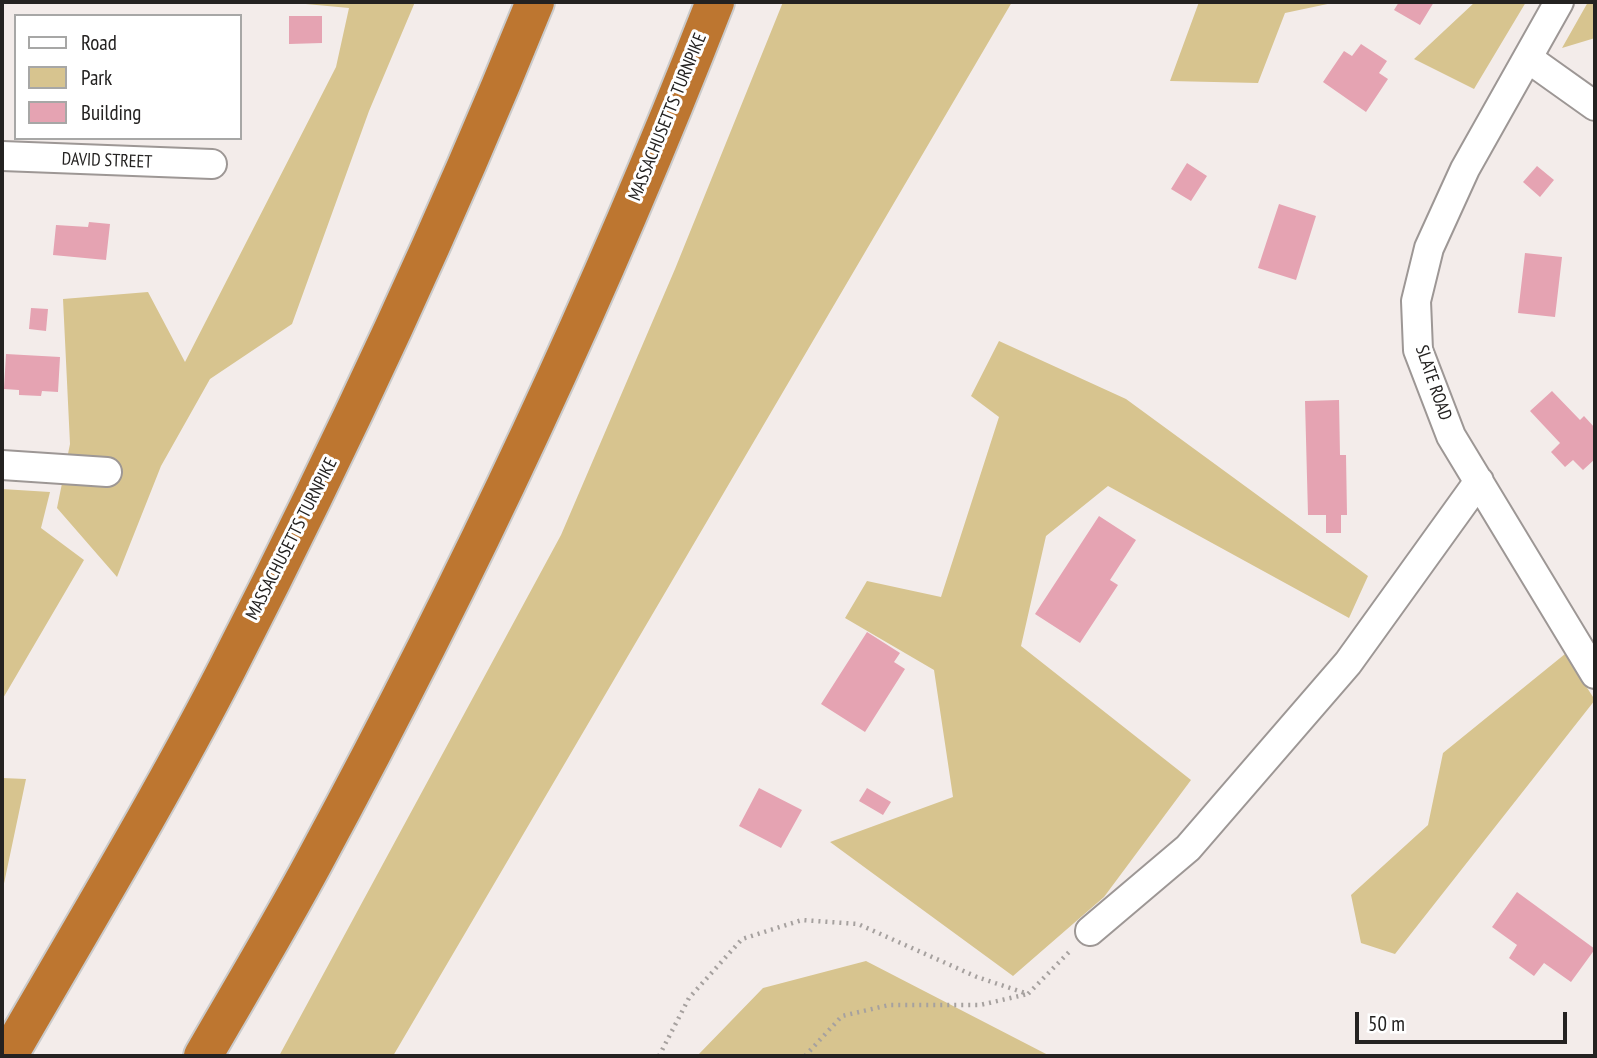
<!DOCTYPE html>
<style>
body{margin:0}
#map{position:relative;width:1597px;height:1058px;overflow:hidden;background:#f3ecea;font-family:"PT Sans Narrow",sans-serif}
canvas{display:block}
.frame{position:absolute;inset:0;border:4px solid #242221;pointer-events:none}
.legend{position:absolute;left:14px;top:14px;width:228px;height:126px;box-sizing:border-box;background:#fff;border:2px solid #a7a7a6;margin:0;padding:9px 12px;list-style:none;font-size:21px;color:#242221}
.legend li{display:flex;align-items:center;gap:14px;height:35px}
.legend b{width:35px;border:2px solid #a7a7a6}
.scale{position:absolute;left:1355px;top:1012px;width:212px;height:32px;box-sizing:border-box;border:4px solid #242221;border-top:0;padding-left:9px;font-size:21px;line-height:24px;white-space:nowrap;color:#242221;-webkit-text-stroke:5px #fff;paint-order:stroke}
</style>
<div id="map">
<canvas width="1597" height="1058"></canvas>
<div class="frame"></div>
<ul class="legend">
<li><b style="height:9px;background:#fff"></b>Road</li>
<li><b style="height:19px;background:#d7c48f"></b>Park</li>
<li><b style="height:19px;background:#e5a3b2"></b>Building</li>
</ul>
<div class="scale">50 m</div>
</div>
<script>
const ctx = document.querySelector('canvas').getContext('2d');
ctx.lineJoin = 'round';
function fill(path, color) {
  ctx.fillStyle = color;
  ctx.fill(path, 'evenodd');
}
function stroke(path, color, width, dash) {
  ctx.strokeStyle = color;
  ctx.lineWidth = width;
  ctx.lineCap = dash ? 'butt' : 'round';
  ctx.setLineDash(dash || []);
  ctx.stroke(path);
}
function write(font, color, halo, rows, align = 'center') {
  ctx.font = font + ' "PT Sans Narrow",sans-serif';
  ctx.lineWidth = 6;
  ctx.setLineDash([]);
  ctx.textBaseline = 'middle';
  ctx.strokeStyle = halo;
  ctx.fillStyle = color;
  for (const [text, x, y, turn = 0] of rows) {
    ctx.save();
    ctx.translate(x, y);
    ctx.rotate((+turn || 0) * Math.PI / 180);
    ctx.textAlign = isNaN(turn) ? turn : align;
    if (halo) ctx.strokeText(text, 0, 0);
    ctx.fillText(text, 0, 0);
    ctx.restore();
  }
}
const green = new Path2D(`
 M284,2H415L369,111L292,324L210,379L161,466L117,577L57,508L70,444L63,299L148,292L185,362L336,67L349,8Z
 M783,2H1012L393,1056H279L561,535L675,269Z
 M1199,2H1337L1285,13L1258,83L1170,81Z
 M1475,2H1526L1474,89L1414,59Z
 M1588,2H1595V38L1562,48Z
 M999,341L1126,399L1368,576L1349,618L1108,486L1046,536L1021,646L1191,780L1104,897L1013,976L830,842L953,797L934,670L845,618L867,581L941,597L999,417L971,396Z
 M2,489L50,492L41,528L84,560L2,700Z
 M1565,654L1595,700L1395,954L1361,943L1351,895L1428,825L1443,753Z
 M2,778L26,779L2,893Z
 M866,961L1050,1056H697L763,988Z`);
const building = new Path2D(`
 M1399,2H1434L1420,25L1394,10Z
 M289,16H322V43L289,44Z
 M1361,44L1387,61L1379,73L1388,79L1366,112L1323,82L1344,51L1352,56Z
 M1187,163L1207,176L1191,201L1171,189Z
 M1537,166L1554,180L1540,197L1523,182Z
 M1279,204L1316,216L1296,280L1258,268Z
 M89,222L110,224L106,260L53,255L56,225L88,227Z
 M1525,253L1562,257L1555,317L1518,313Z
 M31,308L48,309L46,331L29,329Z
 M6,354L60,357L58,392L42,391L41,396L19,395V390L4,389Z
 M1552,391L1580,420L1584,416L1595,428V459L1583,470L1573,460L1565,467L1551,452L1560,443L1530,411Z
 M1339,400L1340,455H1346L1347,515H1341V533H1326V515H1308L1305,401Z
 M1099,516L1136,540L1110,580L1118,585L1080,643L1035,614Z
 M867,632L900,653L894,662L905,669L865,732L821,704Z
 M759,788L802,810L781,848L739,826Z
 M867,788L891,802L883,815L859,801Z
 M1517,892L1595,949L1571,982L1544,963L1534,976L1509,958L1517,945L1492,927Z`);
const path = new Path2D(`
 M659,1056L689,998L742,939L802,920L858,924L977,977L1028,994L1071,950
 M805,1056L842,1016L889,1005H980L1028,994`);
const minor = new Path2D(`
 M1559,2L1465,169L1429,248L1416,301L1418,350L1451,436L1595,674
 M1529,59L1595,106
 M2,156L212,164
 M2,465L107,472
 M1090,931L1188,848L1348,663L1479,481`);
const highway = new Path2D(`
 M8,1056C82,928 159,801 227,669C339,451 443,229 535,2
 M203,1056C240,992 279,927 314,862C465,583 600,297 715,2`);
const streetNames = [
 ["MASSACHUSETTS TURNPIKE",668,117,-68],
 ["DAVID STREET",107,161,2],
 ["SLATE ROAD",1433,383,71],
 ["MASSACHUSETTS TURNPIKE",292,539,-63]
];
fill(green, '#d7c48f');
fill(building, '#e5a3b2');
stroke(minor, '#9d9795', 32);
stroke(highway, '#cacaca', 42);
stroke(path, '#a6a19f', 4.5, [2, 5]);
stroke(minor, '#fff', 28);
stroke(highway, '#bd7630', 38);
write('18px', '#242221', '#fff', streetNames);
</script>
